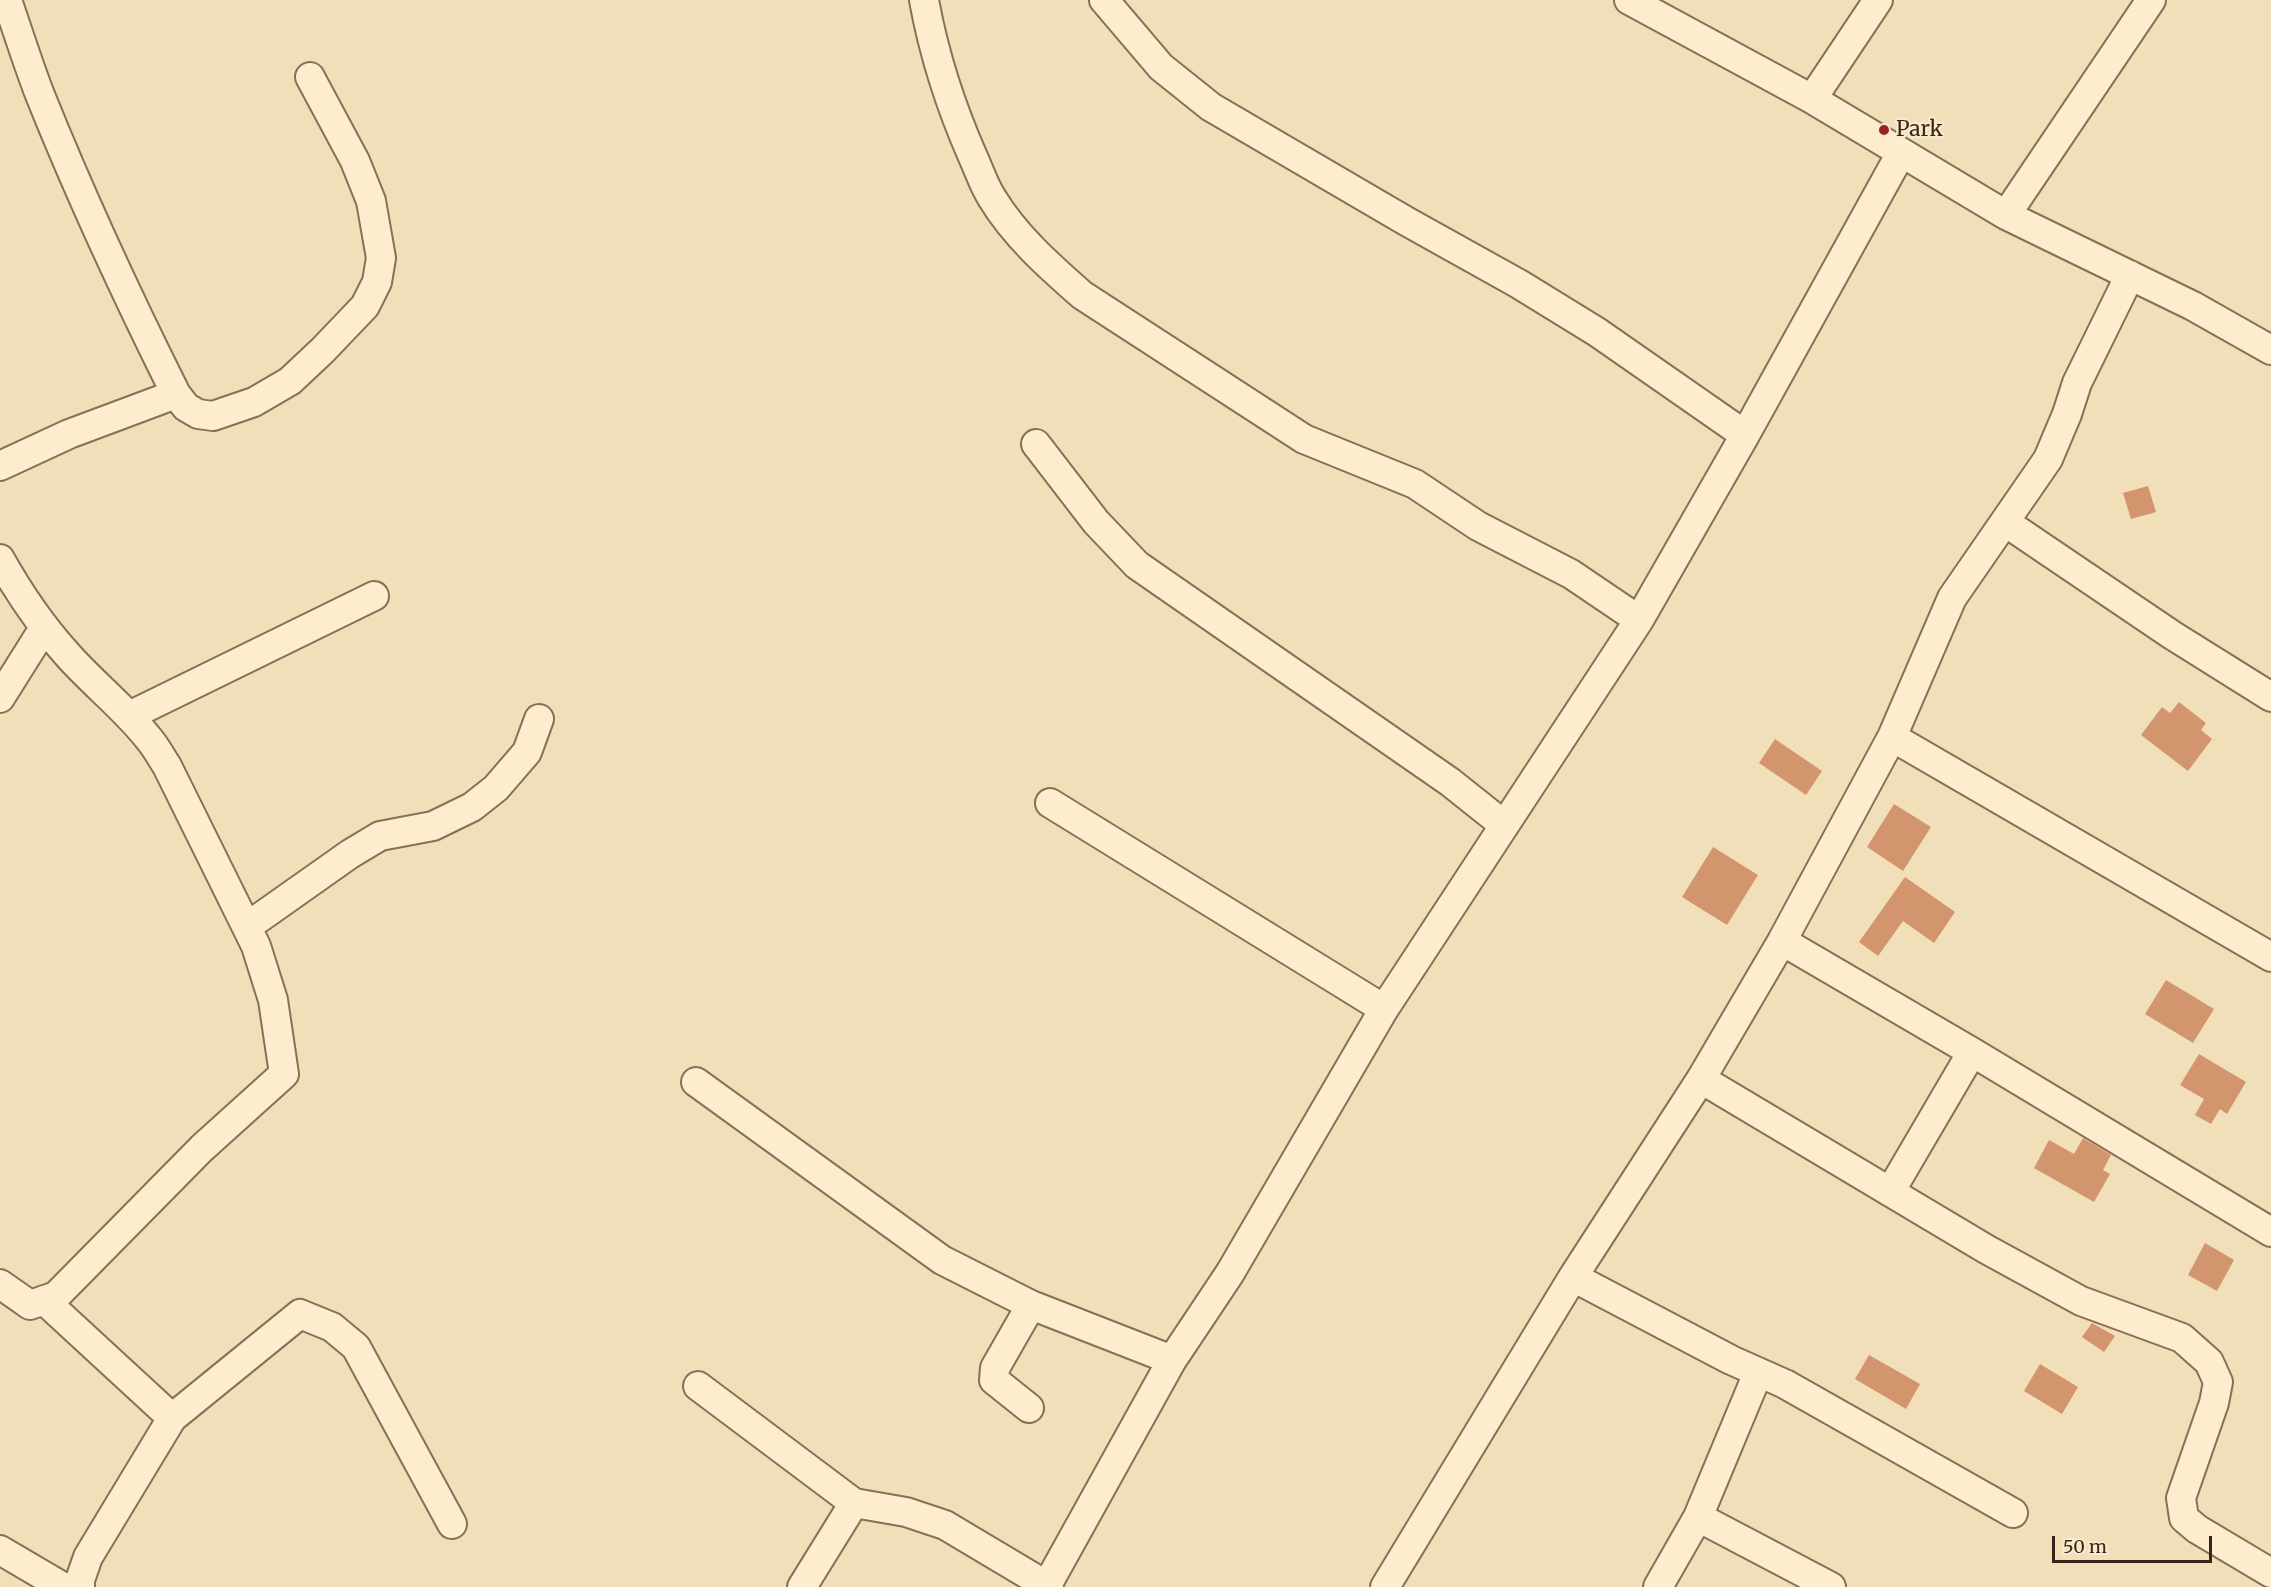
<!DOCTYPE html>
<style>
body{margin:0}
#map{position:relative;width:2271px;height:1587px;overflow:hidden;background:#f1dfba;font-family:Merriweather,serif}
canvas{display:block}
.scale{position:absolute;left:2052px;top:1536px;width:160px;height:27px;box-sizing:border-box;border:3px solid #36271a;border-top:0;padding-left:8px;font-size:18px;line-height:21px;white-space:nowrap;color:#36271a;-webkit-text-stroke:4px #f8eaca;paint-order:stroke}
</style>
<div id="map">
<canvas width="2271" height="1587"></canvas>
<div class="scale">50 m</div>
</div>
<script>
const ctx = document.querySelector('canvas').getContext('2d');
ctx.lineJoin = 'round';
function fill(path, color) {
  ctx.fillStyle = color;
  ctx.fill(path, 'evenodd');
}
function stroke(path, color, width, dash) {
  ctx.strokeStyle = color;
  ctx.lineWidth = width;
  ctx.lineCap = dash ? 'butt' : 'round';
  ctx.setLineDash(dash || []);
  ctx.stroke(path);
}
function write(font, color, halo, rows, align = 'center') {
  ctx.font = font + ' Merriweather,serif';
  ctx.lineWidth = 4.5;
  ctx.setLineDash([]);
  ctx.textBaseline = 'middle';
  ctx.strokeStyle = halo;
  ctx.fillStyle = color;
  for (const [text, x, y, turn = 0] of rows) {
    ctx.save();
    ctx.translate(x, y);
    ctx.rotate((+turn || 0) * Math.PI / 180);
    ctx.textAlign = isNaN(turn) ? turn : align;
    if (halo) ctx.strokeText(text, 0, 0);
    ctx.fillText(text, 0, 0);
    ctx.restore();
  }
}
const building = new Path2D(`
 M2148,486L2156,512L2131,519L2123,493Z
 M2179,702L2206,723L2201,730L2212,739L2188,771L2141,735L2162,707L2170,713Z
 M1775,739L1822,771L1806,795L1759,763Z
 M1894,804L1931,827L1903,871L1867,847Z
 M1713,847L1758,875L1727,925L1682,897Z
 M1905,877L1955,912L1934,943L1903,921L1878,956L1859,942Z
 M2166,980L2214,1009L2193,1043L2145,1014Z
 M2199,1054L2246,1082L2227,1114L2220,1109L2211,1124L2195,1115L2204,1099L2180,1085Z
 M2083,1138L2111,1155L2103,1170L2110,1174L2094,1202L2034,1168L2049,1140L2074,1154Z
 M2205,1243L2234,1260L2217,1291L2188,1275Z
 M2092,1323L2115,1336L2104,1352L2082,1337Z
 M1869,1355L1920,1384L1906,1409L1855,1379Z
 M2040,1364L2078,1387L2062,1414L2024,1391Z`);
const minor = new Path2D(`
 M7,0C18,32 28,64 40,95C81,197 127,296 176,394L186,407L198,414L213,416L254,402L290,381L323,350L365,306L377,282L381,258L371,201L355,161L310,77
 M924,0C934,55 950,105 973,157C979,170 984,186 992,198C1015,236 1049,266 1082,295L1304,439L1415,484L1478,526L1571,574L1639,620
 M1104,0L1161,67L1211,107L1406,221L1519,284L1597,332L1745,435
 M1629,0L1812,99L2006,215L2193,306L2271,350
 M1812,99L1878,0
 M2006,215L2151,0
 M1036,444L1096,522L1137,565L1450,782L1504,825
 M0,466L69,434L176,394
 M2005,522L2172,635L2271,697
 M0,559C19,593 40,624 66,653C92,683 125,708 149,739C156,747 161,757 167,766L256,946L273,1000L284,1074L202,1148L56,1296L30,1305L0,1284
 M0,698L44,628
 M129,716L374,596
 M1892,737L2271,957
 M1050,803L1384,1009
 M248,926L350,854L380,836L433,826L472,807L496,788L527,752L539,719
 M1782,941L1972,1052L2271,1232
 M1701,1079L1986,1249L2081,1301L2182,1338L2209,1362L2218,1382L2214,1403L2181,1498L2184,1518L2197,1529L2271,1573
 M696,1082L942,1260L1031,1305L1172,1360
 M1890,1192L1972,1052
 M1573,1277L1731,1360L1785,1384L2013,1513
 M44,1300L172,1418
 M698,1386L854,1503L906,1512L945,1525L1049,1587
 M1029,1408L994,1380L995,1368L1031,1305
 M1698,1517L1831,1587
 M0,1550L63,1587
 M80,1587V1580L88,1557L172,1418L300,1314L332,1327L356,1347L452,1524
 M802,1587L854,1503
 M1046,1587L1172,1360L1230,1273L1384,1009L1639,620L1745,435L1901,153
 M1385,1587L1573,1277L1701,1079L1782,941L1892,737L1952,598L2048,459L2067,414L2077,383L2130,275
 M1658,1587L1698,1517L1758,1373`);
const markers = [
 [1884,130,6,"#9c2023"]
];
const poiNames = [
 ["Park",1896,130]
];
fill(building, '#d2956d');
stroke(minor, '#896f54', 32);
stroke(minor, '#fbedce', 28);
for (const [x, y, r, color] of markers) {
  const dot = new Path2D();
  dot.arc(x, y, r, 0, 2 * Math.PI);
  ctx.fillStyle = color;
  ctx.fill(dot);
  stroke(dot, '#f8eaca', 2);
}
write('21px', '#36271a', '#f8eaca', poiNames, 'left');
</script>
